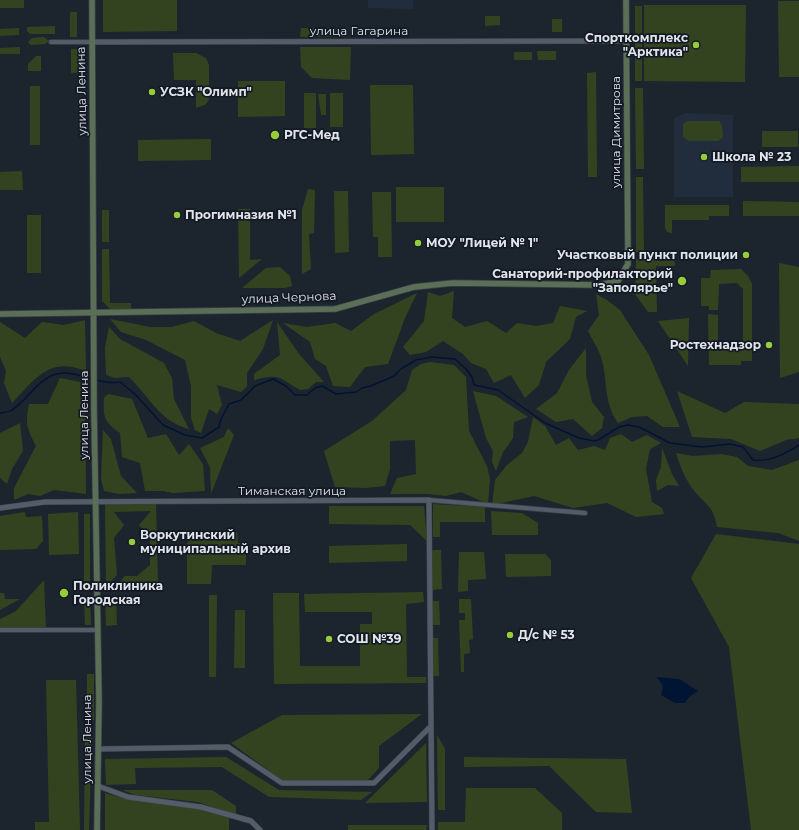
<!DOCTYPE html>
<meta charset="utf-8">
<style>
body{margin:0}
canvas{display:block;background:#1c242e}
</style>
<canvas width="799" height="830"></canvas>
<script>
const ctx = document.querySelector('canvas').getContext('2d');
ctx.lineJoin = 'round';
function fill(path, color) {
  ctx.fillStyle = color;
  ctx.fill(path, 'evenodd');
}
function stroke(path, color, width, dash) {
  ctx.strokeStyle = color;
  ctx.lineWidth = width;
  ctx.lineCap = dash ? 'butt' : 'round';
  ctx.setLineDash(dash || []);
  ctx.stroke(path);
}
function write(font, color, halo, rows, align = 'center') {
  ctx.font = font + ' Montserrat,sans-serif';
  ctx.lineWidth = 3.5;
  ctx.setLineDash([]);
  ctx.textBaseline = 'middle';
  ctx.strokeStyle = halo;
  ctx.fillStyle = color;
  for (const [text, x, y, turn = 0] of rows) {
    ctx.save();
    ctx.translate(x, y);
    ctx.rotate((+turn || 0) * Math.PI / 180);
    ctx.textAlign = isNaN(turn) ? turn : align;
    if (halo) ctx.strokeText(text, 0, 0);
    ctx.fillText(text, 0, 0);
    ctx.restore();
  }
}
const built = new Path2D(`
 M368,0H413L414,9L368,8Z
 M686,113L733,115V197H674V118Z`);
const green = new Path2D(`
 M0,0H24V8H0Z
 M103,0H177V31L103,32Z
 M778,1H799V77H779Z
 M644,5H746L745,82L644,81Z
 M635,6H642V81H635Z
 M70,12H77V37H70Z
 M485,16H500V25L485,26Z
 M552,19H562V32H552Z
 M55,26V34H30L27,31V27Z
 M19,28V35L0,36V29Z
 M301,28H347V37H300Z
 M44,37L49,41L45,44L31,45L28,42L32,38Z
 M20,47V54H0V48Z
 M300,47H351L350,80L312,78L301,67Z
 M71,49H79V73H71Z
 M537,51H556V60H538Z
 M514,52H532V60H514Z
 M173,53H196L206,58L209,65V100L205,105L196,108V80H174Z
 M36,56H41V71H28V64Z
 M596,72L597,177H588L587,73Z
 M238,81H285V116L238,117Z
 M370,85H413L414,154L371,155Z
 M30,86H40V145H30Z
 M635,88H643L644,169H636Z
 M304,93H316V128H304Z
 M330,93H343V127H330Z
 M318,94H326V115H321Z
 M687,121H719L722,125L723,137L718,141H689L683,137V124Z
 M762,131H798V147H762Z
 M211,139V160L138,161V140Z
 M799,166V182H741V167Z
 M22,171L23,190H0V172Z
 M636,177H643L644,252H636Z
 M396,187H444V222H396Z
 M308,189L315,190L314,233L309,234L311,269L302,274V210Z
 M334,191H348L349,252L335,253Z
 M372,192H391L392,257H378V237H373Z
 M743,201L799,202V216H743Z
 M665,205H729V216H709V220H672V233L667,232L665,228Z
 M238,209H250V260L262,259L239,278Z
 M102,210H109V242H102Z
 M27,215H41V273H27Z
 M102,249H109L110,303H131V309H110L102,301Z
 M655,254H674L675,266H656L657,312H648L635,294L636,259H655Z
 M779,263L799,267V372L780,378Z
 M280,267L290,276L292,286L285,288H242L266,268Z
 M741,269L748,276L752,284V361H741V365H709L708,314L718,315V347H743V289L737,283L719,284L718,310H709V306H701V278H710L711,270Z
 M454,291L452,318L465,327L487,321L506,333L517,323L536,326L553,323L560,306L587,311L576,317L570,339L546,362L539,385L525,398L511,375L494,383L486,369L471,363L463,354L443,341L426,352L410,355L403,347L424,321L428,292L440,296Z
 M417,293L405,318L388,364L365,367L350,387L333,386L326,366L315,359L310,342L283,323L307,327L335,323L351,331L374,314Z
 M596,294L607,300L620,310L649,355L680,427H663L647,416L632,417L618,423C603,402 608,379 601,357C598,348 592,339 588,331L599,315Z
 M689,318L688,366L658,321Z
 M110,319L150,327H172L194,321L216,333L240,341L273,320L263,349L247,373V386L241,392L217,385L222,405L217,414L209,409L201,433L195,430L191,418V386L185,360L146,340L121,332Z
 M85,320L86,371C49,356 35,379 12,403L4,383L6,371L0,357V322L25,338L42,322L64,325Z
 M277,322L299,354L324,382H316L308,389L300,390C278,378 282,373 254,380V374L280,355Z
 M109,327L120,339L164,363L172,378L174,399L189,429C160,422 149,396 129,377L115,378L106,375L105,348Z
 M586,348V375L592,402L604,417L602,428L592,436L573,419L556,422L536,409L557,393L569,370Z
 M430,362L454,365L466,377L469,431L487,466L490,479L488,504L461,492L446,496L428,494H390L397,478L416,474L415,440L390,441V469L385,486L365,488L335,487L324,451L372,421L406,390L412,370L421,364Z
 M60,378L85,383L86,494L54,490L40,496L28,494L14,500V488L36,446C27,429 25,423 29,404H48Z
 M473,391L496,396L528,417L514,422L513,438L503,452L496,471L492,462L493,451L486,438Z
 M677,391L725,413L744,402L799,404V438L786,440L760,451L731,439L692,437Z
 M108,394L132,399L148,438L166,434L179,455L189,444L203,464L205,491L173,493L163,491H145L140,463L122,457L120,433C104,422 103,417 104,398Z
 M533,417L545,426L556,445L569,438L578,450L594,446L605,450L610,438L621,434L632,442L647,435L661,443L650,449L646,469L652,502L662,508L664,514L636,517L607,503L573,508L534,496L492,505L495,480L507,465L522,453L528,442Z
 M20,423L23,451L12,469L7,484L0,478V433Z
 M228,428L234,435L211,494L210,467L200,448L224,437Z
 M103,430L111,439L121,476L137,493L119,494L104,491L101,479Z
 M662,448L672,474L679,486L668,485L657,491L656,480L661,467Z
 M676,453L693,456L721,454L737,457L748,466L772,470L799,460V541L778,533L717,527C713,503 704,505 692,488C684,476 680,466 676,453Z
 M105,504H156L158,585L116,586L125,576H137L150,565V537L139,525L151,511L114,512L124,525L114,538L117,575L106,586Z
 M433,504L485,507V522H440V537H433Z
 M329,506H424L427,541L410,525L329,524Z
 M491,511L522,513L538,523V535H492Z
 M25,512L26,517L42,516L43,541L36,549L0,550V516Z
 M78,512L79,554L49,555L48,514Z
 M84,514H90V581H84Z
 M198,532H237L238,543L246,544V565H212L211,584H187V543Z
 M716,534L799,544V830H751L729,647L691,578Z
 M407,544V561L329,563V546Z
 M431,550H441L442,589L432,590Z
 M459,552H484L486,579L468,580V591L458,592Z
 M505,554H545L551,560V576L506,577Z
 M44,580L46,629H0V619L16,611Z
 M423,592L424,602L406,604L407,677H426V683L274,684L273,593H299L300,666H360V624H372V612H305L304,594Z
 M0,593H4L5,599H20L0,610Z
 M209,595H217L216,677H209Z
 M84,597H90L91,625H85Z
 M105,597H116L117,625L106,626Z
 M459,599H471L473,639L469,640L470,653L464,654V672H461L459,620H465V613H459Z
 M431,601H439L440,625H431Z
 M235,610H245V668H234Z
 M432,638H438L439,676H433Z
 M87,674H94V720H87Z
 M46,680H76L80,830H35V822H49Z
 M422,714L379,746V768L368,780H282L231,743L282,715Z
 M85,728H92L89,830H84Z
 M437,735L445,749V810H438Z
 M426,743L427,802L365,803Z
 M226,757L279,790L372,792L361,800L269,797L222,767L135,768L136,784L106,785L105,759Z
 M464,757L626,759L632,813L596,812L549,766L464,767Z
 M466,788H535L562,813V830H438V822H465Z
 M122,790H212L236,806V815L198,802L135,795Z
 M105,793L128,799L200,809L229,817V830H105Z
 M348,825H427L426,830H348Z`);
const water = new Path2D(`
 M657,677L679,679L698,691L689,697L685,703H675L661,695L663,686Z`);
const stream = new Path2D(`
 M0,413C4,412 9,412 12,410C28,400 37,379 57,374C76,369 99,386 120,382L135,394L163,425L185,435L202,438L219,427L221,419L229,404L241,400L255,386L273,379L286,386L295,395H307L315,388L322,386L336,394L356,392L362,388L371,386L394,376L401,369L416,360L432,357L455,359L466,369L472,377L474,385L498,390L545,423L579,438L594,441L598,440L619,427L628,425L639,427L670,443L702,447L730,444L743,447L753,460C770,462 785,454 799,445`);
const minor = new Path2D(`
 M51,42H92
 M429,500L585,513
 M0,630H98`);
const tertiary = new Path2D(`
 M92,42L626,41
 M0,508L45,502L429,500L432,830
 M98,749L228,747L282,783H374L430,727
 M98,786L128,797L201,807L251,821L260,830`);
const secondary = new Path2D(`
 M92,0L94,410L99,702L97,830
 M0,314L335,309L414,287L453,283L600,285L618,281L628,264L626,0`);
const markers = [
 [696,45,4,"#95cc3a"],
 [152,92,4,"#95cc3a"],
 [275,135,5,"#95cc3a"],
 [704,157,4,"#95cc3a"],
 [177,215,4,"#95cc3a"],
 [418,243,4,"#95cc3a"],
 [746,255,4,"#95cc3a"],
 [682,281,5,"#95cc3a"],
 [769,345,4,"#95cc3a"],
 [132,542,4,"#95cc3a"],
 [64,593,5,"#95cc3a"],
 [510,635,4,"#95cc3a"],
 [329,639,4,"#95cc3a"]
];
const streetNames = [
 ["улица Гагарина",359,31],
 ["улица Ленина",82,91,-91],
 ["улица Димитрова",616,132,-90],
 ["улица Чернова",289,298,-2],
 ["улица Ленина",84,415,-90],
 ["Тиманская улица",292,491],
 ["улица Ленина",87,739,-90]
];
const poiNames = [
 ["Спорткомплекс",688,38,"right"],
 ["\"Арктика\"",688,52,"right"],
 ["УСЗК \"Олимп\"",160,92],
 ["РГС-Мед",284,135],
 ["Школа № 23",712,157],
 ["Прогимназия №1",185,215],
 ["МОУ \"Лицей № 1\"",426,243],
 ["Участковый пункт полиции",738,255,"right"],
 ["Санаторий-профилакторий",673,274,"right"],
 ["\"Заполярье\"",673,288,"right"],
 ["Ростехнадзор",761,345,"right"],
 ["Воркутинский",140,535],
 ["муниципальный архив",140,549],
 ["Поликлиника",73,586],
 ["Городская",73,600],
 ["Д/с № 53",518,635],
 ["СОШ №39",337,639]
];
fill(built, '#212d3c');
fill(green, '#34431f');
fill(water, '#001433');
stroke(stream, '#001433', 1.5);
stroke(minor, '#3a4149', 5.5);
stroke(tertiary, '#3a4149', 6);
stroke(secondary, '#3a4149', 7);
stroke(minor, '#535c68', 4);
stroke(tertiary, '#535c68', 5);
stroke(secondary, '#5b6e56', 5.5);
for (const [x, y, r, color] of markers) {
  const dot = new Path2D();
  dot.arc(x, y, r, 0, 2 * Math.PI);
  ctx.fillStyle = color;
  ctx.fill(dot);
  stroke(dot, '#131a24', 1.5);
}
write('12px', '#e0e5ec', '#131a24', streetNames);
write('bold 12px', '#e0e5ec', '#131a24', poiNames, 'left');
</script>
